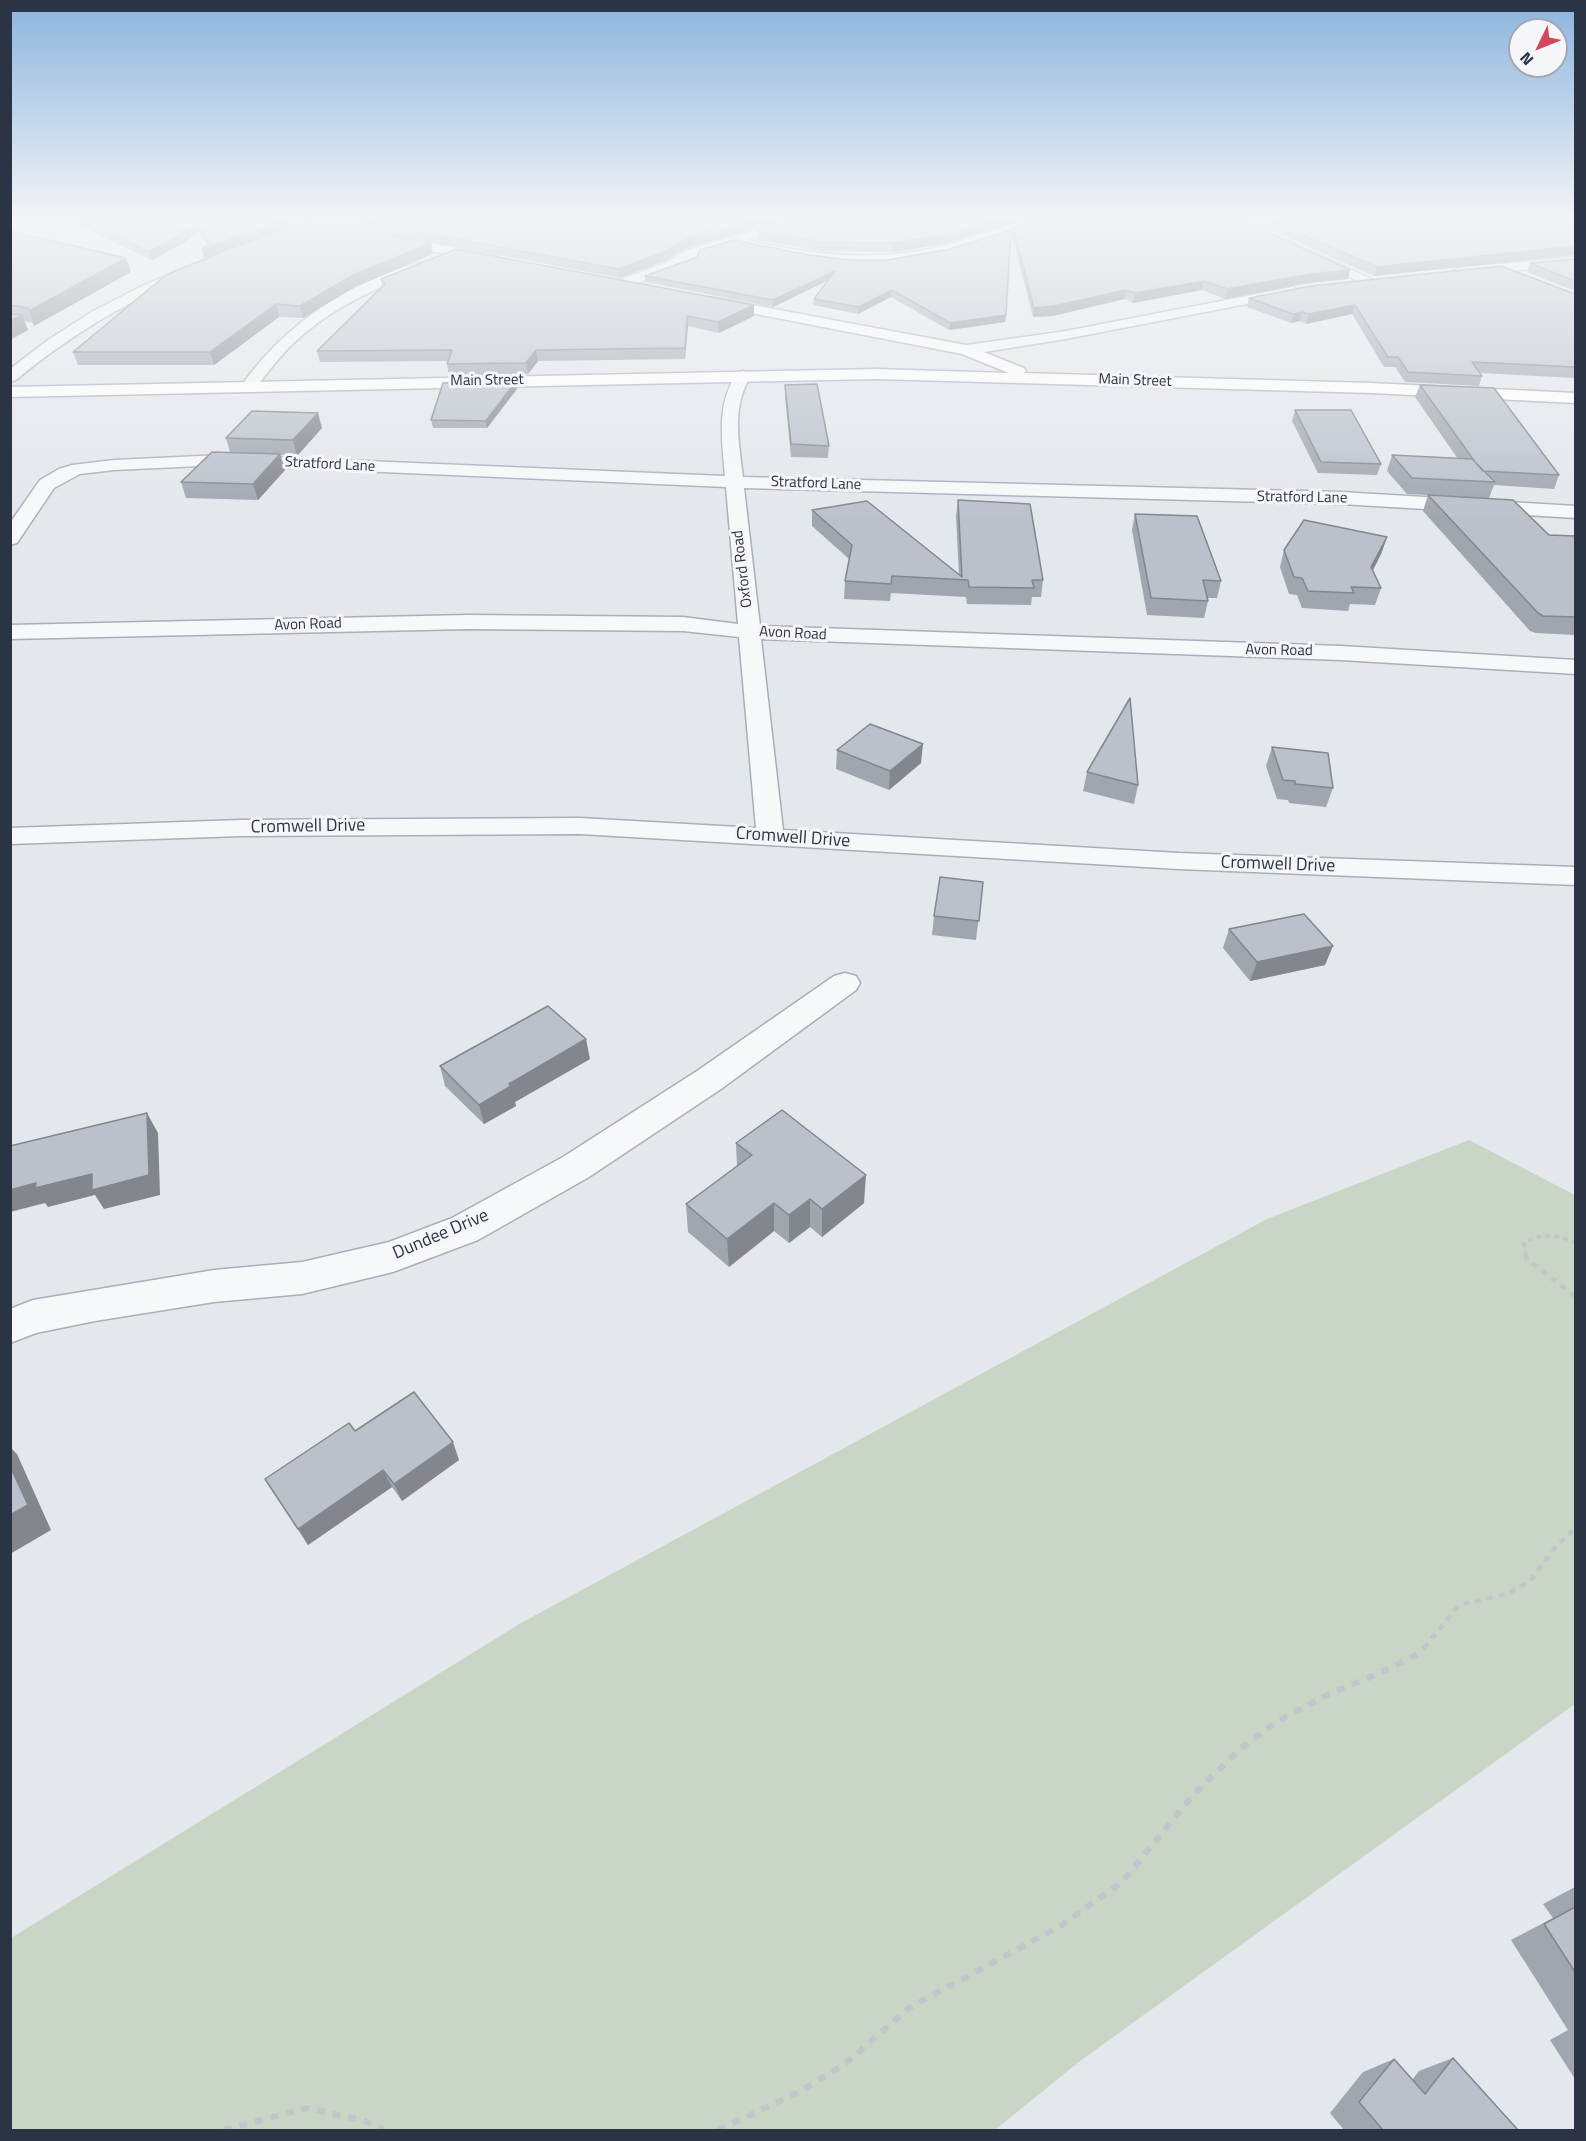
<!DOCTYPE html>
<style>
body{margin:0}
#map{position:relative;width:1586px;height:2141px;overflow:hidden;background:#e4e7ec;font-family:"Titillium Web",sans-serif}
canvas{display:block}
.frame{position:absolute;inset:0;border:12px solid #2b3445;pointer-events:none}
.north{position:absolute;left:1508px;top:18px;width:60px;height:60px;box-sizing:border-box;background:#f4f6f9;border:2px solid #a4a8b1;border-radius:50%;rotate:227deg;font-size:16px;font-weight:700;line-height:24px;text-align:center;color:#2b3445}
.north::after{content:'';display:block;margin:auto;width:21px;height:27px;background:#d1495b;clip-path:polygon(50% 0,100% 100%,50% 72%,0 100%)}
</style>
<div id="map">
<canvas width="1586" height="2141"></canvas>
<div class="frame"></div>
<div class="north">N</div>
</div>
<script>
const ctx = document.querySelector('canvas').getContext('2d');
ctx.lineJoin = 'round';
function fill(path, color) {
  ctx.fillStyle = color;
  ctx.fill(path, 'evenodd');
}
function stroke(path, color, width, dash) {
  ctx.strokeStyle = color;
  ctx.lineWidth = width;
  ctx.lineCap = dash ? 'butt' : 'round';
  ctx.setLineDash(dash || []);
  ctx.stroke(path);
}
function write(font, color, halo, rows, align = 'center') {
  ctx.font = font + ' "Titillium Web",sans-serif';
  ctx.lineWidth = 6;
  ctx.setLineDash([]);
  ctx.textBaseline = 'middle';
  ctx.strokeStyle = halo;
  ctx.fillStyle = color;
  for (const [text, x, y, turn = 0] of rows) {
    ctx.save();
    ctx.translate(x, y);
    ctx.rotate((+turn || 0) * Math.PI / 180);
    ctx.textAlign = isNaN(turn) ? turn : align;
    if (halo) ctx.strokeText(text, 0, 0);
    ctx.fillText(text, 0, 0);
    ctx.restore();
  }
}
const green = new Path2D(`
 M1469,1140L1575,1195V1704L1080,2061L995,2130H11V1938L521,1623L1267,1219Z`);
const pathFar2 = new Path2D(`
 M1526,1256L1524,1243C1542,1232 1558,1235 1576,1243`);
const pathFar1 = new Path2D(`
 M1525,1254L1528,1260L1576,1297
 M1424,1648L1459,1605L1507,1594L1530,1581L1557,1545L1576,1528`);
const path = new Path2D(`
 M224,2130L307,2108L365,2121L384,2130
 M718,2130L799,2092L845,2064L909,2008L1062,1925L1122,1882L1194,1794L1240,1749L1276,1722L1329,1694L1380,1673L1420,1653L1425,1646`);
const street = new Path2D(`
 M790,221H807L805,224L748,240C812,256 878,262 943,246C972,239 1018,218 1045,221L1043,224L949,253L887,264H851L809,259L734,244L697,255L698,258L697,261L626,287H616L614,284L616,281L666,263L687,250Z
 M1230,221H1245L1376,281L1369,285L1364,284Z
 M1576,257V265L1458,276L1451,272L1458,268Z
 M422,262L427,263L428,266L427,269C380,286 334,306 297,340C281,354 268,372 255,389H243L241,386C283,326 350,280 422,262Z
 M196,263L201,264L203,267L201,270C133,298 72,333 16,380L10,382V369L48,340L93,311L142,286Z
 M1293,287L1300,291L1298,294L1066,339L966,355L958,350L966,345L1066,331Z
 M743,371L751,376C731,406 739,443 743,477L1341,492L1576,506V518L1341,504L744,488L760,626L1341,646L1576,660V674L1341,660L761,639L783,830L1179,853L1576,867V885L1179,869L580,834L241,836L10,844V828L241,820L580,818L756,828L739,637L683,631L468,629L10,639V625L468,615L683,617L738,624L726,487L222,465L114,470L80,474L54,488L17,543L10,545V523L40,480L59,469L72,465L114,460L222,455L725,476C722,440 716,404 737,373Z
 M845,973L856,976L860,983L856,990L721,1089L589,1177L478,1240L393,1272L302,1294L214,1302L95,1321L36,1333L10,1343V1309L33,1300L214,1270L302,1262L389,1242L452,1218L563,1157L697,1071L834,976Z`);
const secondary = new Path2D(`
 M286,221H309L494,255L500,259L494,263L292,225Z
 M710,297L966,345L1024,368L1026,371L1024,373L1371,383L1576,393V403L1371,393L876,379L10,397V387L876,369L1009,373L962,354L705,304L703,301Z`);
const wall = new Path2D(`
 M69,221H289L290,227L204,258L202,249L207,245L198,232L184,243L152,260Z
 M321,221H784L686,248L665,261L619,278Z
 M796,221H1021L942,244L894,252L821,251L757,240V231Z
 M1250,221H1575V255L1374,276Z
 M1013,227L1350,270L1348,279L1308,283L1225,299L1202,290L1133,303L1125,299L1052,316L1033,317L1012,236Z
 M10,231L126,258L131,272L34,326L33,323L24,321L28,330L10,340Z
 M431,243L433,254L355,287L303,318L279,317L214,365H78L73,352Z
 M700,250L1006,315L1005,322L949,330L891,297L858,314L813,305L814,299L827,281L773,307L645,282V276L697,257Z
 M1575,259V291L1527,272L1530,263Z
 M381,279L754,305V316L719,333L688,326L685,359L538,361L528,374L449,376L447,364L448,361L320,362L317,351L382,286Z
 M1575,294V378L1480,373L1482,376L1479,386L1405,382L1395,367H1384L1352,314L1306,324L1300,321L1291,323L1247,307L1249,298Z
 M516,381L517,389L487,428H433L431,420Z
 M785,385L829,446L828,458L791,457L785,396Z
 M1420,385L1559,475L1554,489L1494,485L1489,498L1549,535L1575,536V635L1536,633L1530,631L1423,511L1428,495L1407,494L1387,471L1392,455L1458,459L1415,397Z
 M1295,410L1381,464L1377,475L1318,473L1292,421Z
 M322,428L297,456L280,455L285,470L258,500L186,498L181,482L230,452L226,438Z
 M958,500L1043,580L1041,597H1032L1031,605L967,604L966,597L891,593L890,601L844,599L845,581L849,559L812,526V510L959,575L956,516Z
 M1135,514L1221,581L1217,598H1207L1208,601L1204,618L1147,615L1132,530Z
 M1387,537L1381,554L1373,570L1381,588L1375,605L1350,604L1348,611L1302,608L1297,595L1289,594L1280,567L1284,550Z
 M1272,747L1333,788L1326,807L1289,803L1288,800L1277,799L1266,766Z
 M837,750L921,763L889,790L836,769Z
 M1087,772L1138,785L1134,804L1083,791Z
 M983,882L976,940L932,935L934,916Z
 M1229,929L1325,965L1250,981L1223,948Z
 M590,1059L515,1102L516,1106L484,1124L445,1086L440,1066Z
 M736,1143L864,1203L822,1237L810,1227L789,1243L774,1231L729,1267L688,1232L686,1204L737,1166Z
 M355,1431L459,1460L402,1501L392,1487L308,1545L265,1479Z
 M1575,1887V2079L1550,2040L1568,2030L1511,1940L1553,1918L1543,1904Z
 M1453,2058L1518,2130H1344L1330,2113L1363,2072L1394,2059L1412,2080L1419,2071Z`);
const shadedWall = new Path2D(`
 M282,221H289L290,227L204,258L202,249Z
 M754,221H784L686,248L665,261L619,278L618,269L686,239Z
 M994,221H1021L942,244L894,252V243Z
 M195,223L198,232L184,243L152,260L149,252Z
 M431,243L433,254L355,287L303,318L300,306L353,275Z
 M1575,246V255L1374,276L1377,267Z
 M126,258L131,272L34,326L29,311Z
 M1350,270L1348,279L1308,283L1225,299L1227,289L1310,274Z
 M835,271V277L773,307V300Z
 M1204,281L1202,290L1133,303L1135,293Z
 M892,290L891,297L858,314V307Z
 M1126,290L1125,299L1052,316L1033,317L1034,308Z
 M276,304L279,317L214,365L210,352Z
 M754,305V316L719,333L718,322Z
 M1355,305L1352,314L1306,324L1309,314Z
 M1302,312L1300,321L1291,323L1293,314Z
 M22,315L28,330L10,340V321Z
 M1006,315L1005,322L949,330L950,323Z
 M687,316L688,326L685,359V348Z
 M536,350L538,361L528,374L526,363Z
 M516,381L517,389L487,428L486,421Z
 M318,413L322,428L297,456L293,440Z
 M280,454L285,470L258,500L253,484Z
 M1387,537L1381,554L1366,584L1371,567Z
 M923,744L921,763L889,790L890,771Z
 M1333,946L1325,965L1250,981L1257,962Z
 M586,1039L590,1059L515,1102L516,1106L484,1124L479,1105L509,1084Z
 M147,1113L158,1133L160,1195L104,1209L95,1195L48,1207L45,1203L10,1212V1190L36,1183Z
 M866,1175L864,1203L822,1237V1209Z
 M810,1199V1227L789,1243V1215Z
 M774,1203V1231L729,1267L727,1239Z
 M453,1442L459,1460L402,1501L394,1484Z
 M10,1447L17,1454L51,1530L10,1554Z
 M383,1470L392,1487L308,1545L298,1529Z`);
const building = new Path2D(`
 M83,221H282L202,249L209,243L195,223L181,234L149,252Z
 M306,221H311L431,243L353,275L300,306L276,304L210,352H73L166,275L224,251L304,223Z
 M360,221H754L686,239L664,252L618,269Z
 M796,221H994L943,235L894,243L821,242L757,231Z
 M1036,221H1243L1350,270L1310,274L1227,289L1204,281L1135,293L1126,290L1054,306L1034,308L1013,227Z
 M1270,221H1575V246L1377,267Z
 M1011,230L1006,315L950,323L892,290L858,307L814,299L835,271L773,300L645,276L697,257L700,250L734,240L809,255L851,260H887L950,249Z
 M10,231L126,258L29,311L28,308L10,305Z
 M456,249L754,305L718,322L687,316L685,348L536,350L526,363L447,364L452,350L317,351L385,284L381,279Z
 M1575,259V281L1530,263Z
 M1501,266L1575,294V367L1472,362L1482,376L1408,372L1398,357H1388L1355,305L1309,314L1302,312L1293,314L1249,298L1311,286Z
 M10,314L22,315L10,321Z
 M516,381L486,421L431,420L443,383Z
 M817,384L829,446L791,444L785,385Z
 M1420,385L1494,388L1559,475L1483,471L1475,462Z
 M1295,410H1351L1381,464L1321,462Z
 M252,411L318,413L293,440L226,438Z
 M212,452L280,454L253,484L181,482Z
 M1392,455L1472,459L1495,482L1412,478Z
 M1428,495L1513,500L1549,535L1575,536V617L1543,616L1538,613Z
 M958,500L1030,504L1043,580H1032L1034,588L969,587L968,580L892,576L891,584L845,581L852,545L812,510L867,501L962,577Z
 M1135,514L1197,516L1221,581L1203,580L1208,601L1151,598Z
 M1304,520L1387,537L1371,567L1381,588L1351,587L1354,593L1308,591L1302,578L1294,577L1284,550Z
 M1130,698L1138,785L1087,772Z
 M870,724L923,744L890,771L837,750Z
 M1272,747L1328,753L1333,788L1295,784V781L1283,780Z
 M940,877L983,882L979,921L934,916Z
 M1304,914L1333,946L1257,962L1229,929Z
 M548,1006L586,1039L509,1084L511,1086L479,1105L440,1066Z
 M782,1110L866,1175L822,1209L810,1199L789,1215L774,1203L727,1239L686,1204L752,1155L736,1143Z
 M147,1113L149,1175L92,1190V1174L35,1188L36,1183L10,1190V1146Z
 M414,1392L453,1442L394,1484L383,1470L298,1529L265,1479L349,1423L355,1431Z
 M10,1466L28,1505L10,1515Z
 M1575,1907V1972L1544,1924Z
 M1453,2058L1518,2130H1383L1359,2102L1394,2059L1425,2094Z`);
const farStreetnames = [
 ["Main Street",487,381,-1],
 ["Main Street",1135,381,2],
 ["Stratford Lane",330,465,3],
 ["Stratford Lane",816,484,2],
 ["Stratford Lane",1302,498,1],
 ["Oxford Road",743,569,-97],
 ["Avon Road",308,625,-2],
 ["Avon Road",793,634,3],
 ["Avon Road",1279,651,1]
];
const streetNames = [
 ["Cromwell Drive",308,827,-1],
 ["Cromwell Drive",793,838,4],
 ["Cromwell Drive",1278,865,2],
 ["Dundee Drive",441,1235,-23]
];
fill(green, '#c9d6c5');
stroke(street, '#a9aeb7', 3);
stroke(secondary, '#a9aeb7', 3);
stroke(pathFar2, '#c2c5cb', 4, [4.5, 4.5]);
stroke(pathFar1, '#c2c5cb', 4.5, [6, 6]);
stroke(path, '#c2c5cb', 6, [8, 8]);
fill(street, '#f7f8fa');
fill(secondary, '#fff');
fill(wall, '#a1a5ae');
fill(shadedWall, '#83868d');
fill(building, '#bbc0ca');
stroke(building, '#83868d', 1.5);
const sky = ctx.createLinearGradient(0, 0, 0, 520);
sky.addColorStop(0, '#8bb4dd');
sky.addColorStop(0.42, '#f3f4f6');
sky.addColorStop(1, '#f3f4f600');
ctx.fillStyle = sky;
ctx.fillRect(0, 0, 1586, 520);
write('15px', '#2b3445', '#f4f6f9', farStreetnames);
write('18px', '#2b3445', '#f4f6f9', streetNames);
</script>
